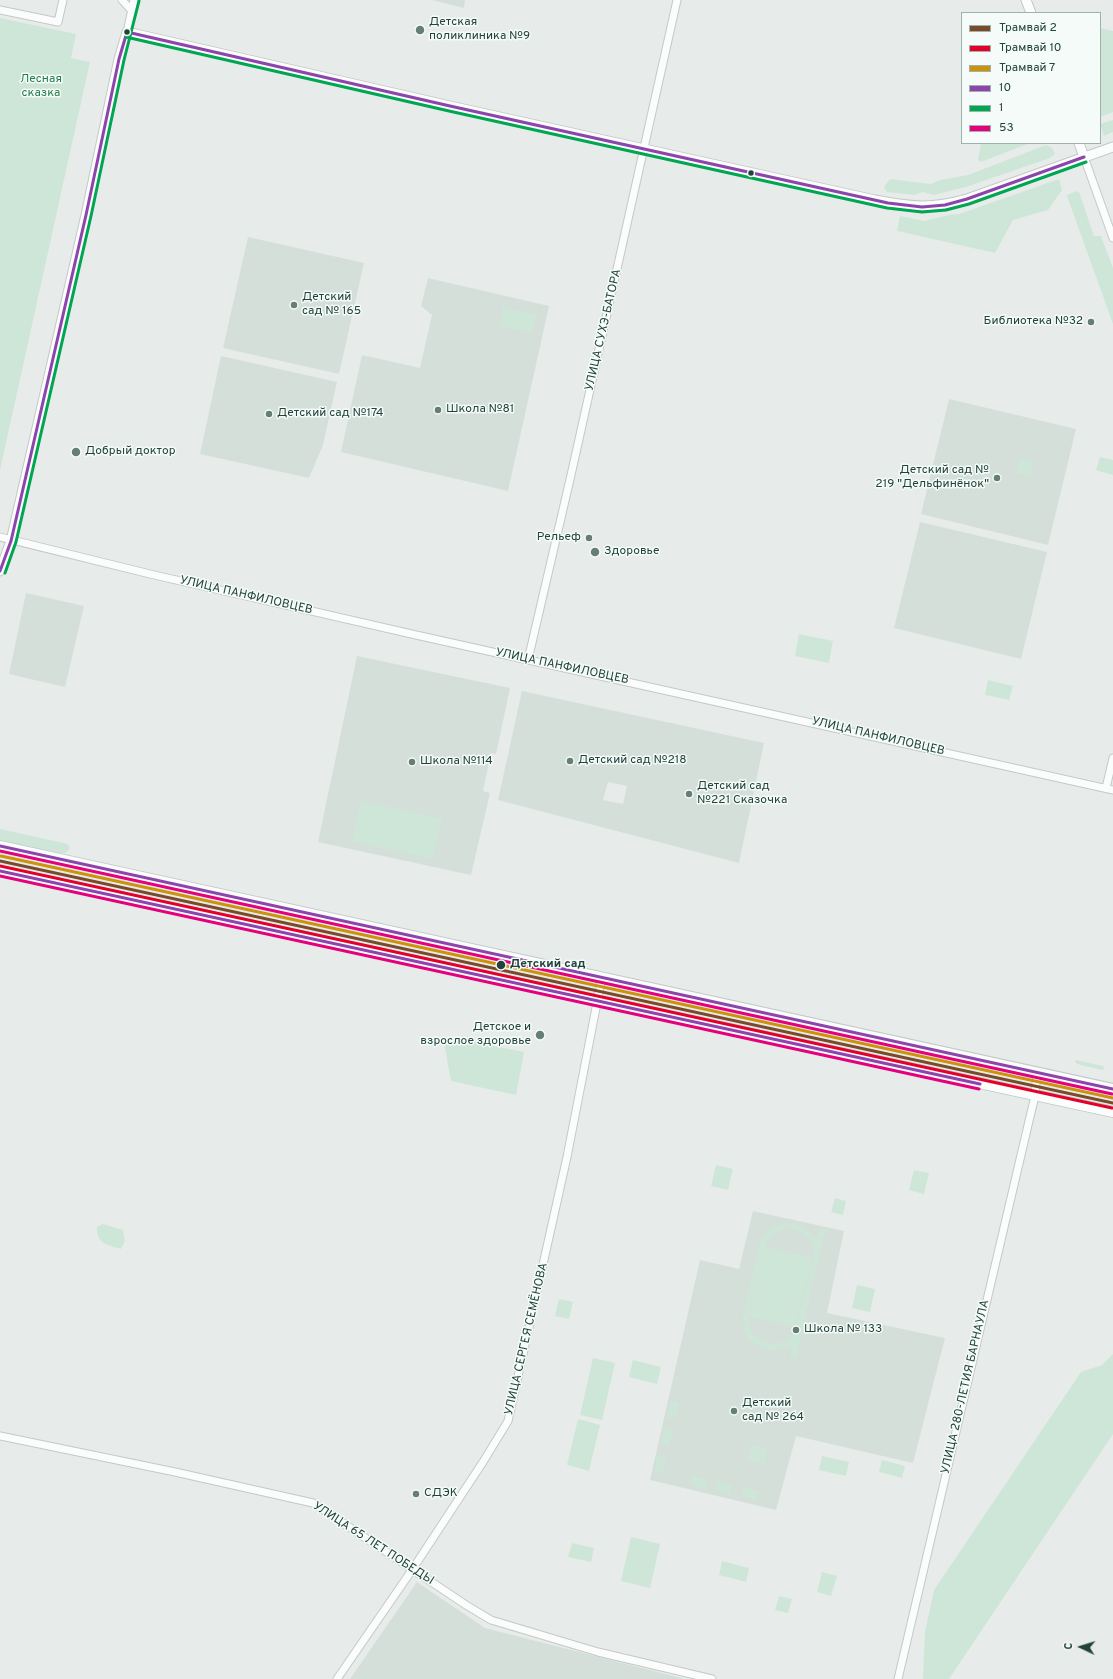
<!DOCTYPE html>
<meta charset="utf-8">
<style>
body{margin:0}
#map{position:relative;width:1113px;height:1679px;overflow:hidden;background:#e7ecea;font-family:Overpass,sans-serif}
canvas{display:block}
.legend{position:absolute;left:961px;top:12px;width:140px;height:132px;box-sizing:border-box;background:#f5fbf8;border:1px solid #a0b1ac;margin:0;padding:5px 7px;list-style:none;font-size:12px;color:#21433b}
.legend li{display:flex;align-items:center;gap:8px;height:20px}
.legend b{width:20px;border:1px solid #a0b1ac}
.north{position:absolute;left:1061px;top:1627px;width:40px;height:40px;-webkit-text-stroke:3px #f5fbf8;paint-order:stroke;rotate:274deg;font-size:11px;font-weight:700;line-height:16px;text-align:center;color:#21433b}
.north::after{content:'';display:block;margin:auto;width:14px;height:18px;background:#21433b;clip-path:polygon(50% 0,100% 100%,50% 72%,0 100%)}
</style>
<div id="map">
<canvas width="1113" height="1679"></canvas>
<ul class="legend">
<li><b style="height:5px;background:#7a4b2a"></b>Трамвай 2</li>
<li><b style="height:5px;background:#e4002b"></b>Трамвай 10</li>
<li><b style="height:5px;background:#cc920c"></b>Трамвай 7</li>
<li><b style="height:5px;background:#8e44ad"></b>10</li>
<li><b style="height:5px;background:#00a651"></b>1</li>
<li><b style="height:5px;background:#e5007d"></b>53</li>
</ul>
<div class="north">С</div>
</div>
<script>
const ctx = document.querySelector('canvas').getContext('2d');
ctx.lineJoin = 'round';
function fill(path, color) {
  ctx.fillStyle = color;
  ctx.fill(path, 'evenodd');
}
function stroke(path, color, width, dash) {
  ctx.strokeStyle = color;
  ctx.lineWidth = width;
  ctx.lineCap = dash ? 'butt' : 'round';
  ctx.setLineDash(dash || []);
  ctx.stroke(path);
}
function write(font, color, halo, rows, align = 'center') {
  ctx.font = font + ' Overpass,sans-serif';
  ctx.lineWidth = 3;
  ctx.setLineDash([]);
  ctx.textBaseline = 'middle';
  ctx.strokeStyle = halo;
  ctx.fillStyle = color;
  for (const [text, x, y, turn = 0] of rows) {
    ctx.save();
    ctx.translate(x, y);
    ctx.rotate((+turn || 0) * Math.PI / 180);
    ctx.textAlign = isNaN(turn) ? turn : align;
    if (halo) ctx.strokeText(text, 0, 0);
    ctx.fillText(text, 0, 0);
    ctx.restore();
  }
}
const built = new Path2D(`
 M432,0H465L464,8Z
 M248,237L364,263L339,374L223,348Z
 M428,278L549,306L508,491L341,452L362,355L420,368L432,315L421,306Z
 M221,356L337,382L323,445L309,478L200,454Z
 M949,399L1076,429L1048,545L921,514Z
 M920,522L1047,552L1021,659L894,628Z
 M26,593L84,606L65,687L9,674Z
 M357,656L510,688L496,754L491,753L483,791L490,793L471,875L318,842Z
 M522,691L764,743L739,863L498,800ZM608,782L627,786L623,804L603,800Z
 M753,1211L844,1231L827,1313L945,1338L913,1463L796,1436L776,1510L650,1480L700,1260L739,1269Z
 M417,1582L485,1628L685,1679H350Z`);
const green = new Path2D(`
 M0,18L76,34L71,58L90,62L0,470Z
 M1100,28L1113,31V112L1100,117Z
 M1113,120V132L1104,136L1100,124Z
 M981,143H1030L981,162L978,160Z
 M1046,145L1052,148L1055,154L1050,158L966,187L934,195L923,192L914,195L887,192L884,187L890,179L931,184L940,180L968,175Z
 M1059,179L1062,190L1048,210L1013,220L995,253L897,231L900,216L924,221L949,215L959,214Z
 M1077,191L1079,192L1094,236H1101L1113,268V324L1067,196V195Z
 M503,307L536,315L531,333L499,326Z
 M1100,457L1113,460V475L1096,470Z
 M1020,458L1034,462L1031,476L1017,473Z
 M799,634L833,641L829,663L795,656Z
 M988,680L1013,686L1009,700L985,695Z
 M361,801L442,819L433,859L352,841Z
 M0,829L68,844L70,848L66,853H59L0,841Z
 M450,1037L524,1052L516,1095L451,1081L444,1043Z
 M1076,1060L1103,1066L1105,1069L1102,1070L1077,1064L1075,1062Z
 M716,1165L733,1169L728,1190L711,1186Z
 M914,1170L929,1173L924,1194L909,1190Z
 M835,1198L846,1201L843,1215L831,1212Z
 M786,1223C800,1224 809,1229 817,1240L820,1228L825,1229L796,1359L790,1357L793,1344C780,1353 757,1351 748,1337C743,1330 743,1323 743,1316L760,1243C766,1231 774,1226 786,1223ZM789,1228C803,1231 814,1238 814,1254L796,1330C793,1333 791,1337 788,1339C770,1353 747,1337 748,1316L766,1244C771,1234 778,1230 789,1228Z
 M103,1224L123,1230L125,1241L121,1249C108,1245 96,1244 97,1227Z
 M766,1247L812,1258L795,1327L749,1316Z
 M857,1285L875,1289L870,1312L852,1308Z
 M559,1299L573,1302L569,1319L555,1316Z
 M1113,1354V1434L949,1679H923L925,1632L934,1590L1081,1372L1102,1365Z
 M593,1358L615,1363L602,1420L580,1415Z
 M633,1360L661,1367L657,1384L629,1377Z
 M671,1401L679,1403L676,1418L667,1416Z
 M578,1419L600,1425L589,1471L567,1465Z
 M664,1428L673,1430L669,1445L661,1443Z
 M752,1445L767,1449L764,1464L748,1460Z
 M658,1455L666,1457L663,1473L654,1471Z
 M822,1456L849,1462L846,1476L819,1470Z
 M882,1460L905,1466L902,1478L879,1472Z
 M692,1476L707,1479L705,1489L690,1485Z
 M717,1481L732,1485L730,1494L715,1490Z
 M744,1488L759,1491L757,1500L742,1496Z
 M631,1537L660,1544L650,1588L621,1581Z
 M572,1543L594,1548L591,1562L568,1557Z
 M722,1561L749,1568L746,1582L719,1575Z
 M822,1572L837,1576L831,1596L817,1592Z
 M779,1596L792,1599L788,1613L775,1610Z`);
const minor = new Path2D(`
 M122,0L132,11
 M0,10L58,22L63,0
 M127,32L134,0
 M1084,157L1113,238
 M0,537L150,574L416,635L1113,790
 M528,660L571,475L677,0
 M1106,788L1113,758
 M0,1436L175,1472L313,1503L466,1605L491,1620L598,1652L712,1679
 M337,1679L412,1570L483,1462L508,1421L567,1157L602,977
 M898,1679L1029,1121L1035,1096L1037,1072`);
const tertiary = new Path2D(`
 M1026,0L1031,13
 M1079,143L1084,157
 M0,571L11,541L86,215L119,59L127,32L450,106L875,200C911,207 931,209 967,199L1113,147`);
const secondary = new Path2D(`
 M0,846L1113,1089
 M0,871L1113,1112`);
const bus1 = new Path2D(`
 M127,32L450,106L888,203L922,207L945,205L967,199L1084,157
 M0,571L11,541L86,215L119,59L127,32
 M0,846L1113,1089
 M0,871L980,1084`);
const bus2 = new Path2D(`
 M126,37L449,111L887,208L922,212L946,210L969,204L1086,162
 M5,573L16,542L91,216L124,60L139,1`);
const bus3 = new Path2D(`
 M0,851L1112,1094
 M0,876L979,1089`);
const tram1 = new Path2D(`
 M0,861L1113,1103`);
const tram2 = new Path2D(`
 M0,866L1112,1108`);
const tram3 = new Path2D(`
 M1,856L1113,1098`);
const markers = [
 [420,30,5,"#667e78"],
 [127,32,3.5,"#21433b"],
 [751,173,3.5,"#21433b"],
 [294,305,4,"#667e78"],
 [1091,322,4,"#667e78"],
 [438,410,4,"#667e78"],
 [269,414,4,"#667e78"],
 [76,452,5,"#667e78"],
 [997,478,4,"#667e78"],
 [589,538,4,"#667e78"],
 [595,552,5,"#667e78"],
 [570,761,4,"#667e78"],
 [412,762,4,"#667e78"],
 [689,794,4,"#667e78"],
 [501,965,5,"#21433b"],
 [540,1035,5,"#667e78"],
 [796,1330,4,"#667e78"],
 [734,1411,4,"#667e78"],
 [416,1494,4,"#667e78"]
];
const poiNames = [
 ["Детская",429,23],
 ["поликлиника №9",429,37],
 ["Детский",302,298],
 ["сад № 165",302,312],
 ["Библиотека №32",1083,322,"right"],
 ["Школа №81",446,410],
 ["Детский сад №174",277,414],
 ["Добрый доктор",85,452],
 ["Детский сад №",989,471,"right"],
 ["219 \"Дельфинёнок\"",989,485,"right"],
 ["Рельеф",581,538,"right"],
 ["Здоровье",604,552],
 ["Детский сад №218",578,761],
 ["Школа №114",420,762],
 ["Детский сад",697,787],
 ["№221 Сказочка",697,801],
 ["Детское и",531,1028,"right"],
 ["взрослое здоровье",531,1042,"right"],
 ["Школа № 133",804,1330],
 ["Детский",742,1404],
 ["сад № 264",742,1418],
 ["СДЭК",424,1494]
];
const parkNames = [
 ["Лесная",41,80],
 ["сказка",41,94]
];
const streetNames = [
 ["УЛИЦА СУХЭ-БАТОРА",604,330,-77],
 ["УЛИЦА ПАНФИЛОВЦЕВ",246,596,13],
 ["УЛИЦА ПАНФИЛОВЦЕВ",562,667,12],
 ["УЛИЦА ПАНФИЛОВЦЕВ",878,737,13],
 ["УЛИЦА СЕРГЕЯ СЕМЁНОВА",527,1339,-77],
 ["УЛИЦА 280-ЛЕТИЯ БАРНАУЛА",966,1387,-77],
 ["УЛИЦА 65 ЛЕТ ПОБЕДЫ",373,1544,33]
];
const stopNames = [
 ["Детский сад",510,965]
];
fill(built, '#d4dfda');
fill(green, '#cee6d7');
stroke(minor, '#c4c9c7', 9);
stroke(tertiary, '#c4c9c7', 11);
stroke(secondary, '#c2cac7', 12);
stroke(minor, '#fbfcfc', 7);
stroke(tertiary, '#fbfcfc', 9);
stroke(secondary, '#fbfcfc', 10);
stroke(bus1, '#8e44ad', 3);
stroke(bus2, '#00a651', 3);
stroke(bus3, '#e5007d', 3);
stroke(tram1, '#7a4b2a', 3);
stroke(tram2, '#e4002b', 3);
stroke(tram3, '#cc920c', 3);
for (const [x, y, r, color] of markers) {
  const dot = new Path2D();
  dot.arc(x, y, r, 0, 2 * Math.PI);
  ctx.fillStyle = color;
  ctx.fill(dot);
  stroke(dot, '#f5fbf8', 1.5);
}
write('12px', '#21433b', '#f5fbf8', poiNames, 'left');
write('12px', '#257f4c', '#f5fbf8', parkNames);
write('12px', '#21433b', '#f5fbf8', streetNames);
write('bold 12px', '#21433b', '#f5fbf8', stopNames, 'left');
</script>
